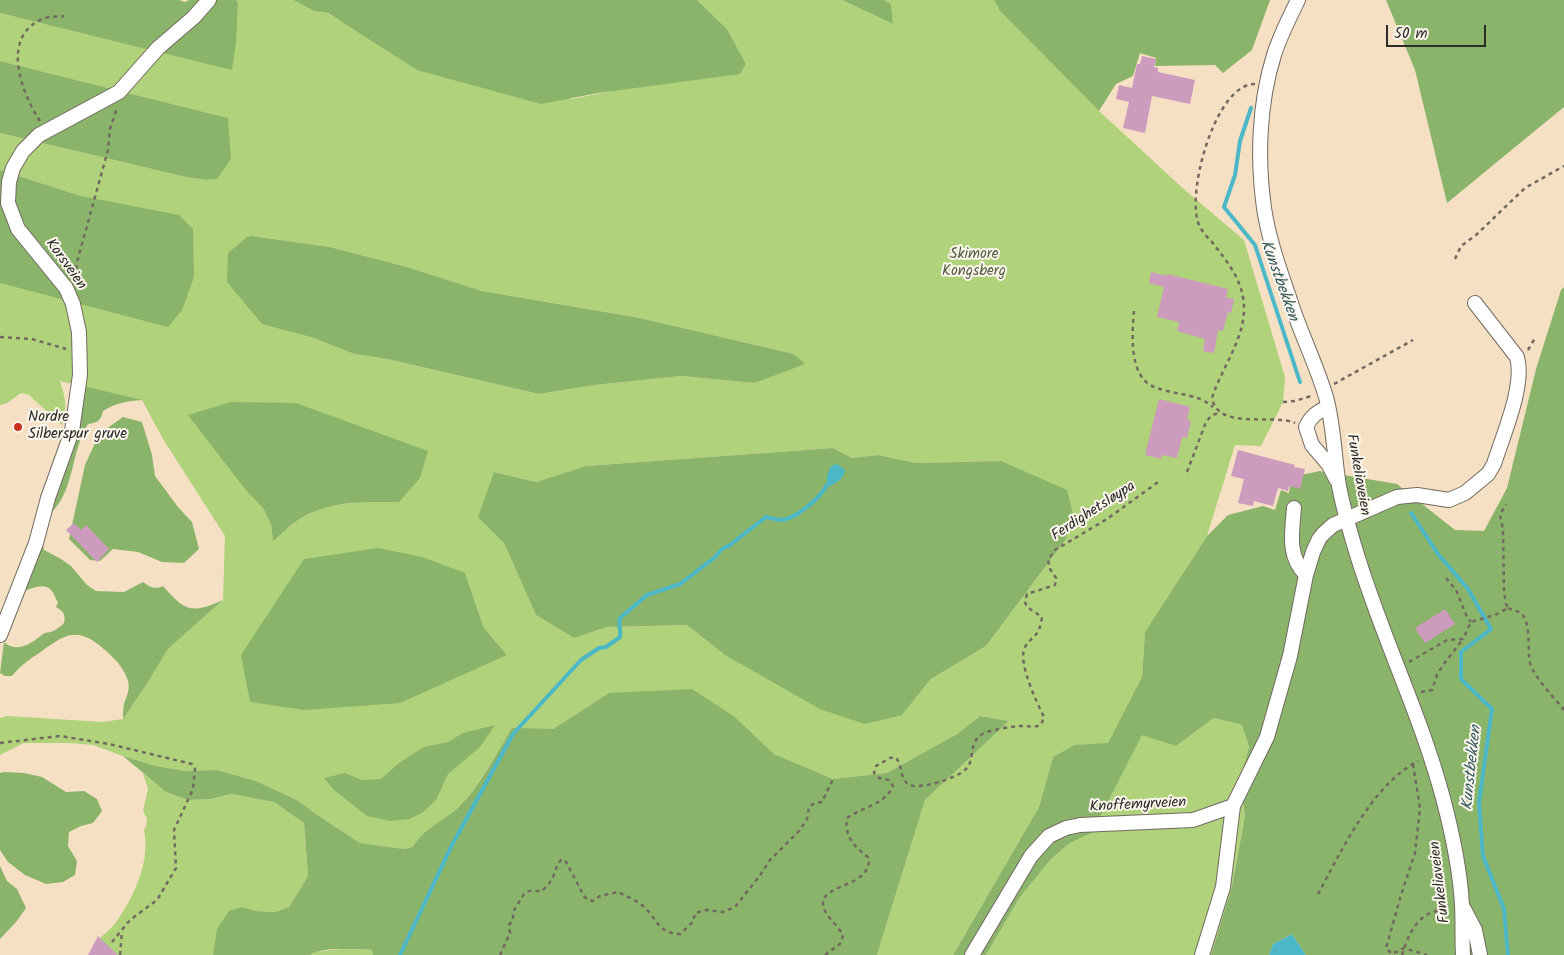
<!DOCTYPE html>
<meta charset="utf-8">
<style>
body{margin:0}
#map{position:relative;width:1564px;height:955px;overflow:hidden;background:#f5e0c4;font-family:Kalam,sans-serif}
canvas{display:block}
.scale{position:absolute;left:1386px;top:25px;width:100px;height:22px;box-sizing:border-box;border:2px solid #2b2b2b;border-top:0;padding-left:6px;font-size:15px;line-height:18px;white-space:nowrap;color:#2b2b2b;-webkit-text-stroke:4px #fbf7ec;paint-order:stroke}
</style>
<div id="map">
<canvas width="1564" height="955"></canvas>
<div class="scale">50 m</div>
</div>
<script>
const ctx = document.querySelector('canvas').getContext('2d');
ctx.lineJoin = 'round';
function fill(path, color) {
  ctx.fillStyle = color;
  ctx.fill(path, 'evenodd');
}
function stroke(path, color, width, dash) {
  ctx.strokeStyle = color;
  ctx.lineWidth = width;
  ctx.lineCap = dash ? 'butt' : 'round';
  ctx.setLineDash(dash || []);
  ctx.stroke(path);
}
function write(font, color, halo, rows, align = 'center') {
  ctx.font = font + ' Kalam,sans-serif';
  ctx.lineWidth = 4;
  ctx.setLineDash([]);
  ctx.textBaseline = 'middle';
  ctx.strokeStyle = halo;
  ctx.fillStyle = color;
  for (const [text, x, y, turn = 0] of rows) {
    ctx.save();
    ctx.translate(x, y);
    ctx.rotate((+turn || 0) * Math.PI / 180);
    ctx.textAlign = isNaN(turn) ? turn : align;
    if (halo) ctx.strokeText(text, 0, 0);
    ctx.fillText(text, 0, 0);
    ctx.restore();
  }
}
const green = new Path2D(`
 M236,0H293L314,11L327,13L346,24L572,99L746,64L727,29L697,0H842L893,24L891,4L884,0H994L1000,11L1099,111L1186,191L1244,240L1285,377L1283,402L1261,446L1235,445L1207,536L1145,632L1142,677L1108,744L1074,745L1053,757L1039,807L953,955H877L925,800L1009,721L980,716L957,734L887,773L833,779L774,754L735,717L609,693L553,729H512C496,753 482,781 463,803C448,821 424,827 414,847L404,849L360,843L316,814L297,800L256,781L217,770L186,771L156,766L123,756L93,745L70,743H24L0,755V718L7,716L103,722L123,719L148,682L168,649L223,600L225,536L163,439L142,400L60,381C66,401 67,404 62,425L29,395L21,393L7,403L0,405V283L7,285L81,196L0,170V133L186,177L207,180L217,179L228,118L0,61V13L232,69L238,2ZM252,236L330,247L407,267L482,291L640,318L794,354L804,364L755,383L681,376L595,385L539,394L387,359L354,354L311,337ZM833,448L852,458L878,455L916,463L1001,461L1066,539L986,646L931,679L902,715L725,655L687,625L607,627L574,638L536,615L504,543L494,472L536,482L586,466ZM420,478L360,502L323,507L300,519L273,540L271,524L263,508ZM304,559L465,573L484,628L507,655Z
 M1214,718L1242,725L1249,747L1240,780L1245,816L1232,886L1211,955H986L1020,897L1051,859L1070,843L1092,833L1142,734L1176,746Z
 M143,773L166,792L188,800L211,799L231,794L274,802L304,823L308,876L289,907L275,912L255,911L242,907L215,944L213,955H90C93,950 96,942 100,938C105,933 110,930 114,925C133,899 151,862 144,830L146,827L147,819L143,811L148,789Z
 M342,949L372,950L373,955H310L315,952Z`);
const forest = new Path2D(`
 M0,0H179L185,2L189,0H236L238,2L236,42L232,70L0,13Z
 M293,0H697L727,29L746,64L740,74L598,93L541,104L417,70L328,13L314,11Z
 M842,0H884L891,4L893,24Z
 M994,0H1270L1252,50L1223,73L1215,65L1155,66L1156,58L1140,53L1133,76L1116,84L1099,111L1000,11Z
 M1386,0H1564V107L1447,203L1415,70Z
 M0,61L228,118L231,159L217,179L207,180L186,177L0,133Z
 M0,170L81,196L179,215L193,229L194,277L182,310L168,327L0,283Z
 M252,236L330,247L407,267L482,291L640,318L794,354L805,364L755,383L681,376L595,385L539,394L387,359L354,354L311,337L262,324L227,282L228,253L247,237Z
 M1564,287V955H1306L1292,934L1273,944L1269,955H1211L1232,886L1245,816L1240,780L1249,747L1242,725L1214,718L1176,746L1142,735L1092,833L1070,843L1051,859L1020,897L986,955H953L1039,807L1053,757L1074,745L1108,743L1142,677L1145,632L1207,536L1228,515L1263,506L1275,510L1281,490L1289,493L1291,480L1296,476L1320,471L1397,484L1455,530L1484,531L1507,488L1536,369L1561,290Z
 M83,386L143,400C127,401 116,403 103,411C101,420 98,423 88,424C71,451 75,488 52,512L69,450Z
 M231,402L296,403L428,451L420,478L399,502C366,502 329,500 300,519C290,525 282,534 273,541L271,524L263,508L245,489L188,415Z
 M123,417L142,422L152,455L155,476L178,507L192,522L199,549L184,563L162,562L138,552L113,549L100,561L90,560L69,539L85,465L99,434Z
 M833,448L852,458L878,455L916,463L1001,461L1067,490L1072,510L1066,539L986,646L931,679L902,715L865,724L820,709L725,655L687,625L607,627L574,638L536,615L504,543L478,517L494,472L536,482L586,466Z
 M42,542L44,550L61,559L71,566L87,585L96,591L124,592L143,582C149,587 156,590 163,586C186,612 191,614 223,600L168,649L148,682L123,719C123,715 123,709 124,704C127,695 131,688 127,678C123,667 114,658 106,651C79,627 68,632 42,651C30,659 21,665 12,676H5L0,673L4,642C17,654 32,643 43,634C46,632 47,633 51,632C56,630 61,626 64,623C66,614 63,611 56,607L58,602C55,599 55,595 52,591C45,582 33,588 24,591Z
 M378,548L422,557L465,573L484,628L507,655L400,703L305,710L250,702L241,655L304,559Z
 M692,689L735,717L774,754L833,779L887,773L957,734L980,716L1009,721L925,800L877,955H373L372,950C355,950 324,946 310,955H213L217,929L229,911L242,907L255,911L275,912L289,907L308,876L304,823L274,802L231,794L211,799L188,800L166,792L123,756L156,766L186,771L217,770L256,781L297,800L316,814L360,843L404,849L413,847C423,828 445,821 460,806C481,784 496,754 512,728L553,729L609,693Z
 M495,725L480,747L448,774L436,800L422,813L409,819L390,821L367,816L334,790L324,778L345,773L362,780L381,779L399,763L424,747L448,742L463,733Z
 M4,772L24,773L42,777L66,792L84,791L97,799L102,811L93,823L81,826L69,832L68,846L77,861L75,875L63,882L46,884L25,875L8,862L0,850V773Z
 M0,866L7,881L17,889L26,908L16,922L0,939Z`);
const water = new Path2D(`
 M837,464L845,470C843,480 837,482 830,486L827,485V476L831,466Z
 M1292,934L1306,955H1269L1273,944Z`);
const stream = new Path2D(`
 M1251,108L1240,141L1235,175L1224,207L1255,245L1300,382
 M1411,513L1438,554L1468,589L1491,629L1461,652V679L1492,709L1479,803L1483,856L1504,909L1508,955
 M400,955L452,845L513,734L581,660L599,648L606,647L620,637C621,630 618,624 620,618L647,595L680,584L714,558L722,549L730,545L766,517C771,518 777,520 782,520C797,518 820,498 827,485`);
const building = new Path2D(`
 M1142,56L1156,59L1154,67L1158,68V72L1195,80L1190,104L1152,96L1145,133L1123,128L1129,102L1116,99L1119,85L1132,88L1137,64H1140Z
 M1151,272L1167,276V274L1228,289L1226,297L1234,299L1231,313L1228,312L1223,331L1218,330L1214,353L1203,351L1205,339L1177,331L1179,322L1157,317L1164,287L1149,283Z
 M1159,399L1190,407L1187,420L1191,421L1187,438L1182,437L1177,458L1162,455L1161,459L1145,455Z
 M1238,450L1295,465L1294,467L1305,469L1300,489L1289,486L1288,491L1278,488L1273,506L1254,501L1253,506L1238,503L1244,479L1231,476Z
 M74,523L81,530L86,525L109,549L97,562L66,530Z
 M1445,609L1455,624L1425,643L1415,628Z
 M98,936L105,943L118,955H88Z`);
const path = new Path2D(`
 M1255,84C1215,83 1184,198 1200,227C1203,233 1208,238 1212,242C1228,263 1244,281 1244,309C1244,340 1221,369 1212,398C1218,431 1272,413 1295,423
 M40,121C20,91 0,34 45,18C51,16 58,17 64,16
 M1455,259L1461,246L1476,235L1525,188L1564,166
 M75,277L77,262L108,150L110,129L117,108
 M1134,311C1132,333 1129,375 1152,386C1167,393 1185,393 1200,399C1205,401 1209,404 1213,407
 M0,337L32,339L66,349
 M1528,350L1535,338
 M1334,384L1413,340
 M1283,402L1295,401L1311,396
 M1187,472L1206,422L1211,416L1220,412
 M1446,578L1456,590L1467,617L1471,622
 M1508,608C1512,610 1515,610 1519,612C1532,618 1527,650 1530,663C1535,679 1554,697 1564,710
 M1409,662L1447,640L1463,639L1471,622L1495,615L1508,608L1506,604L1504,592L1503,529L1500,515L1506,504
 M1421,692L1432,690L1437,675L1443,665L1463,639
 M0,743L60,736L109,744L192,764L195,769L193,789L174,830L176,868L157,900L130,920L112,942
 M1413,764L1420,808L1415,853L1401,895L1386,948L1392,954L1404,948L1427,955
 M1318,894C1342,850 1372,785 1418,761
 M120,955L122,931
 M500,955L510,933L509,925L513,920V912L524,894L529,891H542C546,887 551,882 553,877C556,870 556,866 561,860H565L584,896L588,900L593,901L600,896L618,892C626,896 636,900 643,906C658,919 657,933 680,934L693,922L695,913L706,910L723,912L735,907L761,874L770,860L799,831L807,819L809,807L815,803L822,802L833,779
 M825,955L841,943L843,935C838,925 823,915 823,903C823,884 871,887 869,858C855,847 844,837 847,818C862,807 885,805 893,786L889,780L879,778L874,773L876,766L890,758L895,757C903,764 899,777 908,784C917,791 958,778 966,769C976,759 967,742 984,733C992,730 1013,726 1022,726C1030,726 1033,728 1041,725L1044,717C1037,703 1017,661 1025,647C1034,633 1039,638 1042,617L1027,607L1025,602L1027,594L1055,585L1056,578L1050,569L1048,560L1055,550L1107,519L1161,480
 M1402,955C1407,939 1413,923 1428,914C1434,911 1442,910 1448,908`);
const minor = new Path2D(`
 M1298,0C1289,18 1280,36 1274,55C1259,103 1257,158 1264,208C1269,242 1282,276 1293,309C1303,338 1317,367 1326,397C1334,426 1334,456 1339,486C1343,507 1349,528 1355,548C1380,633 1420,712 1443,798C1452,832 1460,869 1462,905C1463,922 1462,938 1463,955
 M1328,407C1317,412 1311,416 1306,427L1312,445L1329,465L1336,479
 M1294,508C1292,533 1287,556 1306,575
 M0,635L36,543L48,498L72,431L80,375L79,332L73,304L66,288L18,229L8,203L9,182L13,168L23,151L39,135L119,92L158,48L194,17L209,0
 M1464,909L1475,930L1480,955
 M972,955L1031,856L1049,836L1066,828L1080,825L1193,820L1233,806
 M1202,955L1223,887L1233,806L1267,737L1290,656L1306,575L1313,552L1319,539L1323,534L1333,525L1397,497L1417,495L1449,500L1465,493L1488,474L1494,464C1503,435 1525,386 1517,357L1475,303`);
const markers = [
 [18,427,5,"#c8321e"]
];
const parkNames = [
 ["Skimore",974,255],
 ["Kongsberg",974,272]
];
const streetNames = [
 ["Korsveien",65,265,54],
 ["Funkeliaveien",1357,475,80],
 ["Ferdighetsløypa",1094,512,-33],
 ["Knoffemyrveien",1138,806,-3],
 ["Funkeliaveien",1441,882,-97]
];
const poiNames = [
 ["Nordre",28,418],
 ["Silberspur gruve",28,435]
];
const waterNames = [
 ["Kunstbekken",1278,281,70],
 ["Kunstbekken",1473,768,-84]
];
fill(green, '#afd27b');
fill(forest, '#8bb46b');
fill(water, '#4cb8c7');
stroke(stream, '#4cb8c7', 4);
fill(building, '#cd9bbd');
stroke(minor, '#726a61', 16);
stroke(path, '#726a61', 2.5, [4, 4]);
stroke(minor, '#fff', 14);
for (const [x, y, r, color] of markers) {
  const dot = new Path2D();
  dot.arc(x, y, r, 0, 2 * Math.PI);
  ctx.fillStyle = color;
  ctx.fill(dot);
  stroke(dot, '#fbf7ec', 2);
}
write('15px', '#535d43', '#fbf7ec', parkNames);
write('15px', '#2b2b2b', '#fbf7ec', streetNames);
write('15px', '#2b2b2b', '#fbf7ec', poiNames, 'left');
write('italic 16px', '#375c62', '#fbf7ec', waterNames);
</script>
